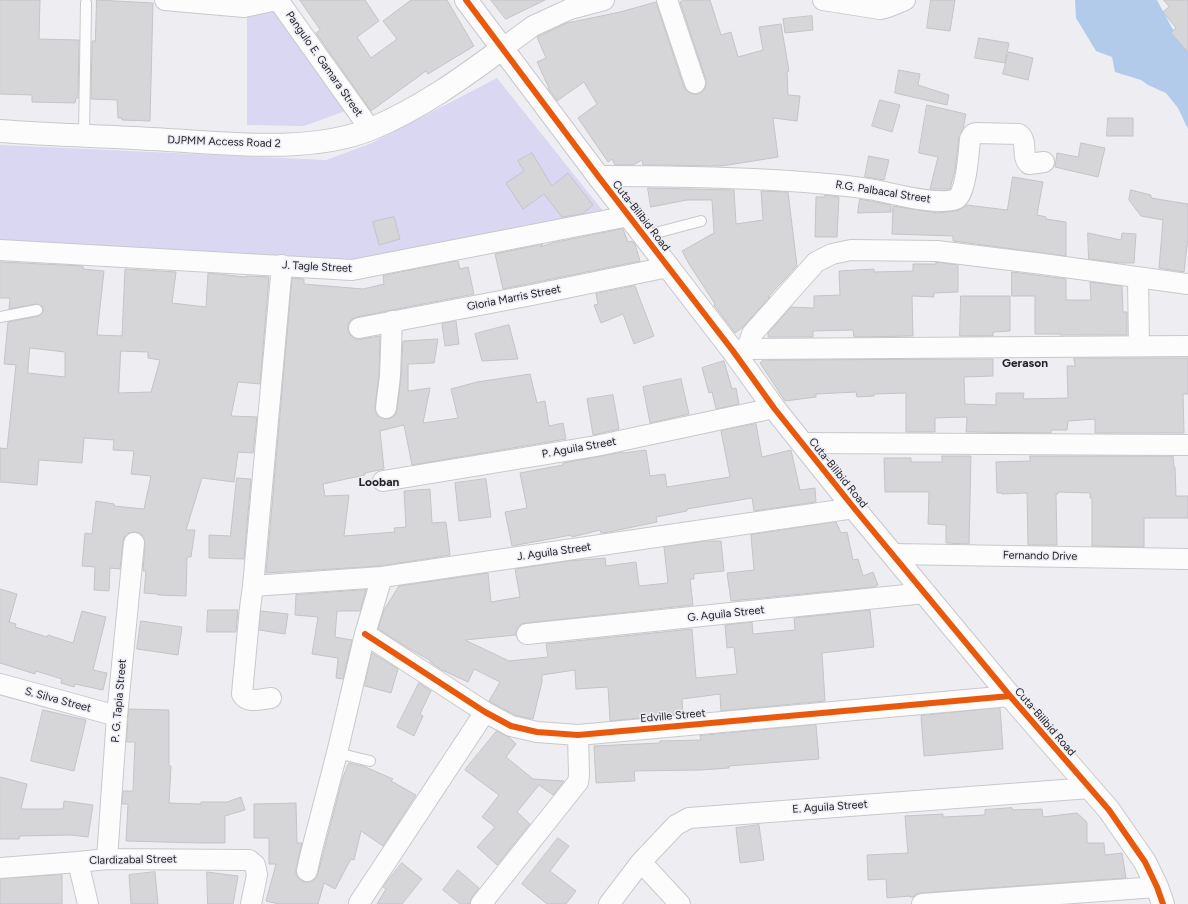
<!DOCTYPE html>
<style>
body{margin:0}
canvas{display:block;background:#eeeef2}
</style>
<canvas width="1188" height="904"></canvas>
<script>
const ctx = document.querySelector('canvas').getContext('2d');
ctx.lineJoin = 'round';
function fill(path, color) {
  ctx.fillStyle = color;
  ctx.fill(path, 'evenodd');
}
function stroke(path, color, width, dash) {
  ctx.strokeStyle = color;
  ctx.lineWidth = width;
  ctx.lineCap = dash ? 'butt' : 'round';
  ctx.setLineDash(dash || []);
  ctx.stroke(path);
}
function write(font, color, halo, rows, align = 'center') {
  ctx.font = font + ' Figtree,sans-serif';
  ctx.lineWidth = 3;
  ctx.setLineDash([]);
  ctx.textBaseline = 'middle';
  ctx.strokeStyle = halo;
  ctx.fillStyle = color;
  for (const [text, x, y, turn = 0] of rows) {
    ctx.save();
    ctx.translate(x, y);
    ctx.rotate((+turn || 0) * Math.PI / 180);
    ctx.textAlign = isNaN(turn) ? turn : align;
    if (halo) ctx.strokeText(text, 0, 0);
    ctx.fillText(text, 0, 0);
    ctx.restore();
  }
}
const green = new Path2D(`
 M278,5L351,109L304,126L247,125V13Z
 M497,78L603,211L342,262L0,243V145L326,160L372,143Z`);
const water = new Path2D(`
 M1075,0H1157L1172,28L1188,45V129L1178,108L1166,93L1148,85L1141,80L1115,72L1112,57L1096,51L1076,18Z`);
const building = new Path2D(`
 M0,0H40L39,39L79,40L78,98H76L75,103L32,102V95L0,94Z
 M97,0L153,3L150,121L122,120V118H118L117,100L91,99L92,41H95Z
 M300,0H365L379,21L357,37L371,58L397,39L383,21L411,0H447L474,46L428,74L426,71L371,111L316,33L320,30Z
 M491,0H545L506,19Z
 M685,0H710L721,35L731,32L738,57L763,50L759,27L781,24L789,71L787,72L788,95L800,96L797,121L773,118L778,157L722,166L643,165L642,160L633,165H615L612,159L608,162L578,118L597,104L584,82L557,101L548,88H549L537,62L546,58L537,37L567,23L620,12L656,2L684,87L687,91L692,94H699L703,91L706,86V80L680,2Z
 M931,0H955L950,31L927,28Z
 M1164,0H1188V52L1171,33L1176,28L1163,12L1169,7Z
 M812,16L813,30L785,33L783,19Z
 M979,38L1009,43L1005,63L975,58Z
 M1009,52L1033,58L1028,80L1003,74Z
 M899,70L920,74L918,85L949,95L947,105L895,93Z
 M880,100L900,105L892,132L872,126Z
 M927,105L966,114L963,129L959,138L955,170L950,189H930L938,157L919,153Z
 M1108,118H1133V136H1107Z
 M1081,143L1105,148L1098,177L1055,167L1057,153L1078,157Z
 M532,153L552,186L568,173L593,205L582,214L562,217L544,194L523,209L506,183L524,171L518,161Z
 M869,156L889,160L884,180L865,177Z
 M1013,177L1043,182L1037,215L1046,217V219L1066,222V256L953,241V236L892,234L893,206L938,213L959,210L967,205L1007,210Z
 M648,188L734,190L736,224L763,220L761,191L788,192L797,266L768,297H770L742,328L735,333L714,305L715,304L689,264L682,251L714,233L712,200H687L651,207Z
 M1131,190L1151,195V198L1188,204V238L1184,272L1159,268L1163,220L1141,216L1129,200Z
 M825,195L839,197L837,237H815L816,197H825Z
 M860,199L891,205V212L858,213Z
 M394,217L400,239L379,245L373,222Z
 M623,229L628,242L632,241L635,244L640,261L503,289L495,254L543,244L540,247L552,243Z
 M1088,233L1121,240L1122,233L1136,234L1134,263H1120L1089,259Z
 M458,261L460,269L468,267L474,294L357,317L352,319L348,324V331L350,335L355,339H361L380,336L379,375L375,407L376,413L379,417L385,419L391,418L395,415L397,410L401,376L403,341L438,339L434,363L408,364V391L430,388L423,423L458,418L451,389L477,382L530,374L537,403L545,401L549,426L563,423L566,439L412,465L404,425L380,431L384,469L365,473V475L323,484L325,496L349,495L344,536L395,532L394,528L406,527L404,491L430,489L432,523L446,522L450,555L381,566L266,573L292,278L304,279V284L363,289L384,284L383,276Z
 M0,262L83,266V269L104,271L97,335L122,336L125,269L176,272L172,303L206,307L208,273L246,277V276L269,277L260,384L238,382L231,416L257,417L253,453L238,452L234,482L202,478L186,530H195L191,557H187L186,596L158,595V594L144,593L146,571H143L145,544L144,538L141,534L136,532L129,533L124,537L123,542L120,569L110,568L109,591L94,590L95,567L82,566L85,533L92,534L96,501L114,504V506L144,509L151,476L131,474L134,451L113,450L114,440L84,438L82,463L39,460L37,485L0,482V448L7,449L16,365L4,364L8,322L39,316L43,312V309L42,306L36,304L9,309L10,298H0ZM30,348L65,352V377L28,373ZM121,351L148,352V358L160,360L151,392L119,393Z
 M936,262L958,265V292L934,293V297L912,296L913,336L854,337L853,330L813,331V337H768V333L791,307L814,308V296L840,295L839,271L874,269V272L913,271V264H936Z
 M1012,272L1066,279V300H1091L1090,282L1122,286L1123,312H1127V335H1060V334H1035V296H1012Z
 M635,286L654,336L634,344L623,314L601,323L594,305L598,304L596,294Z
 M961,296H1010V331L993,332V336H960Z
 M456,321L459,344L445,346L442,324Z
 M509,325L518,359L482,361L475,334Z
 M1074,358H1188V394H1183L1184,433H1095V419L1068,421L1067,430H1051V433L966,432L967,417L935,418V432H906V393L874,394V396L857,397L856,392L816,394V397L785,401L760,363L763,360L993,359V376L964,377L965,404L996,405V393H1024L1023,399L1068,398L1067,366H1075Z
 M724,361L732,389L736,388L739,404L716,409L712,392L709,393L702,368Z
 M681,379L689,414L650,423L643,387Z
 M613,395L619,429L593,435L587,399Z
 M756,424L762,457L791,450L800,490L815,488L816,502L754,511L752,498L687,509V511L656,517L657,522L609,532L601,533L600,530L572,537L571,535L512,546L505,512L527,508L520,473L563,465V463L623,452V453L646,450L650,476L665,474L667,487L730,477L721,431Z
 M942,456H971L969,544L946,543V525L928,524L929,492H885L884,458H911V462H942Z
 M1030,456H1173L1174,467H1175L1176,496H1188V518H1144V547L1092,546V498H1090V493L1058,492V494H1056L1057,545H1028L1027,493L1002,494V493H997L996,462L1030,461Z
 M237,478L251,479L244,559L209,558V535L230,536Z
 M486,479L491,517L459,521L455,483Z
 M836,522L841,533L847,532L853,560L858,559L863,576L873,572L878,585L873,587L731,601L727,573L754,570L751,535Z
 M706,541H721L724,571L694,574V579H690L693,605L526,623L521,624L517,629L516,635L465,640L509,661L548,657L546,644L692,629L696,678L737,674L734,647L727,648L725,625L752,622L753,634L795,630L794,618L870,610L874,647L822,653L825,701L721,711L720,694L682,699L683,714L610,721L608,687L576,689L575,670L542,675V682L533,719L515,715L489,701L500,682L474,669L468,682L442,670L430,662L431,661L408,648L378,629L384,610L399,586L488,573L491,602L520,597L515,569L568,561L605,558L606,566L636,562L639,586L668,583L664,547Z
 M0,589L17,594L9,622L16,624L15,627L47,637L48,635L73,643L82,611L106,617L93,670L107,673L103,690L75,684L74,687L61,683L62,679L36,671L35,674L0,663Z
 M366,590L360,611H337L335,637L352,640L343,679L336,678L338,658L312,654L318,617L295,615L296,595Z
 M208,610H238L236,632H207Z
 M261,611L288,614L285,634L259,630Z
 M141,621L182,627L178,655L137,649Z
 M372,653L398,669L391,693L365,686Z
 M419,683L431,691L420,714L423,716L414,736L397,727Z
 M1000,708L1003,749L924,756L921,716Z
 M129,709L169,710V766H171L169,803L201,804V802H227L241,797L245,810L225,816V843H199L126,841L128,804H122L123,791H133L135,742H127Z
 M43,710L86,720L74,771L31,761Z
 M816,725L819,759L729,766V768L701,770L634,771L635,781L596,783L594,746L660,743V741L701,740L700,736Z
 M497,731L509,737L516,744L506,757L533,779L564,781L553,795L539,785L517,812L530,824L497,865L477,847L495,827L482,817L499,795L465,770Z
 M349,763L363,766L393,779L391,781L416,795L383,846L361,831L354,860L351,859L335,889L324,883L318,904H279L266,901L276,864H269V838H254V804L296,803L297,843H302L296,869V874L299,879L304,882H311L316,878L318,873L342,780Z
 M0,777L27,784L21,809H63L64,801L93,805L88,837L71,835L20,836L19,839H0Z
 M1012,808L1013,810L1042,809L1043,817L1077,813L1087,822V843H1104L1105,855L1122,853L1126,878L921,893L916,894L913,897H910V896L887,898L886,879L868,880L867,855L908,853L905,816L943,814V817L985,815V810Z
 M759,825L764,860L740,863L736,828Z
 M558,838L569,846L550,871L576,891L566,904H547L522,884Z
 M402,863L422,879L402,904H377L386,889L383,887Z
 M458,870L479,888L472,897L470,904H460L443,890Z
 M155,872L158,904H131L129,875Z
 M207,872L238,876L233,904H208Z
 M62,875V904H0V879Z`);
const lane = new Path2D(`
 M84,136L86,3
 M644,236L701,221
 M0,317L37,310
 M337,753L370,761`);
const street = new Path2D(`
 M165,0L244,7L277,0
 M278,0L370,129
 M667,0L695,83
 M823,0L880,9L888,7L905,0
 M503,48L533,26L570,9L604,0
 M598,176C656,176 715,177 773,180C807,182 841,184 875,190C895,194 938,206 956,199C966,195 969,150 970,139L973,134L976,133L1019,134C1029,142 1020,155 1029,164L1044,162
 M0,250L352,270L629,216
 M1138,278L1139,346
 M359,328L532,295L668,267
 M747,349L752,334L816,262L832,254L851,250L937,251L1043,264L1188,284
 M734,350L747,349L1188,346
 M386,408L390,376L392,321
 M802,443L1188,445
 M383,481L596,446L774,408
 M893,554L1188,559
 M253,586L382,577L854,508
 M365,634L485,712L511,726L537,732L578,735L1010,696
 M527,634L925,593
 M0,684L117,716
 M271,698C261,699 248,704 242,694L250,608L253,586L282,265
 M107,859L117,716L134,543
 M78,862L88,904
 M641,862L680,904
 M0,868L78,862L107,859L249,860L255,865L257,875L251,904
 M307,871L311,853L337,753L365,634L382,577
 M359,903L485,712
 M481,904L578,782L579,775L578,735
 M609,904L641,862L676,825L689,818L1090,788
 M922,904L1157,887`);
const secondary = new Path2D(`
 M466,0L598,176L733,351L774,408L854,508L1010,696L1109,810L1145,862L1157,887L1163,904
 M0,131C50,135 101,136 151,139C219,142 307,155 371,129C419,109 461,79 503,48`);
const cycleway = new Path2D(`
 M466,0L598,176L733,351L774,408L854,508L1010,696L1109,810L1145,862L1157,887L1163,904
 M365,634L485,712L511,726L537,732L578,735L1010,696`);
const streetNames = [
 ["Pangulo E. Gamara Street",324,64,55],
 ["DJPMM Access Road 2",224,142,2],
 ["R.G. Palbacal Street",883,192,9],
 ["Cuta-Bilibid Road",641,216,52],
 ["J. Tagle Street",317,267,3],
 ["Gloria Marris Street",514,298,-11],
 ["P. Aguila Street",579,448,-10],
 ["Cuta-Bilibid Road",838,473,51],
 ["J. Aguila Street",554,552,-8],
 ["Fernando Drive",1040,556,1],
 ["G. Aguila Street",726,614,-6],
 ["S. Silva Street",58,700,15],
 ["P. G. Tapia Street",119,701,-85],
 ["Edville Street",673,716,-5],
 ["Cuta-Bilibid Road",1045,722,49],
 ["E. Aguila Street",830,807,-4],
 ["Clardizabal Street",133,860,-1]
];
const neighbourhoodNames = [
 ["Gerason",1025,363],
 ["Looban",379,482]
];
fill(green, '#d9d7f2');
fill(water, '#b3cbea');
fill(building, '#d6d6d9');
stroke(building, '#c4c4c8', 1);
stroke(lane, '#c9c9cc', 12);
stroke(street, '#c9c9cc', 22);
stroke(secondary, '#c9c9cc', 24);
stroke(lane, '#fcfcfd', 10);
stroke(street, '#fcfcfd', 20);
stroke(secondary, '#fcfcfd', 22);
stroke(cycleway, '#e8590c', 6);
write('11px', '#232326', '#ececf4', streetNames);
write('bold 12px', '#232326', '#ececf4', neighbourhoodNames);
</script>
